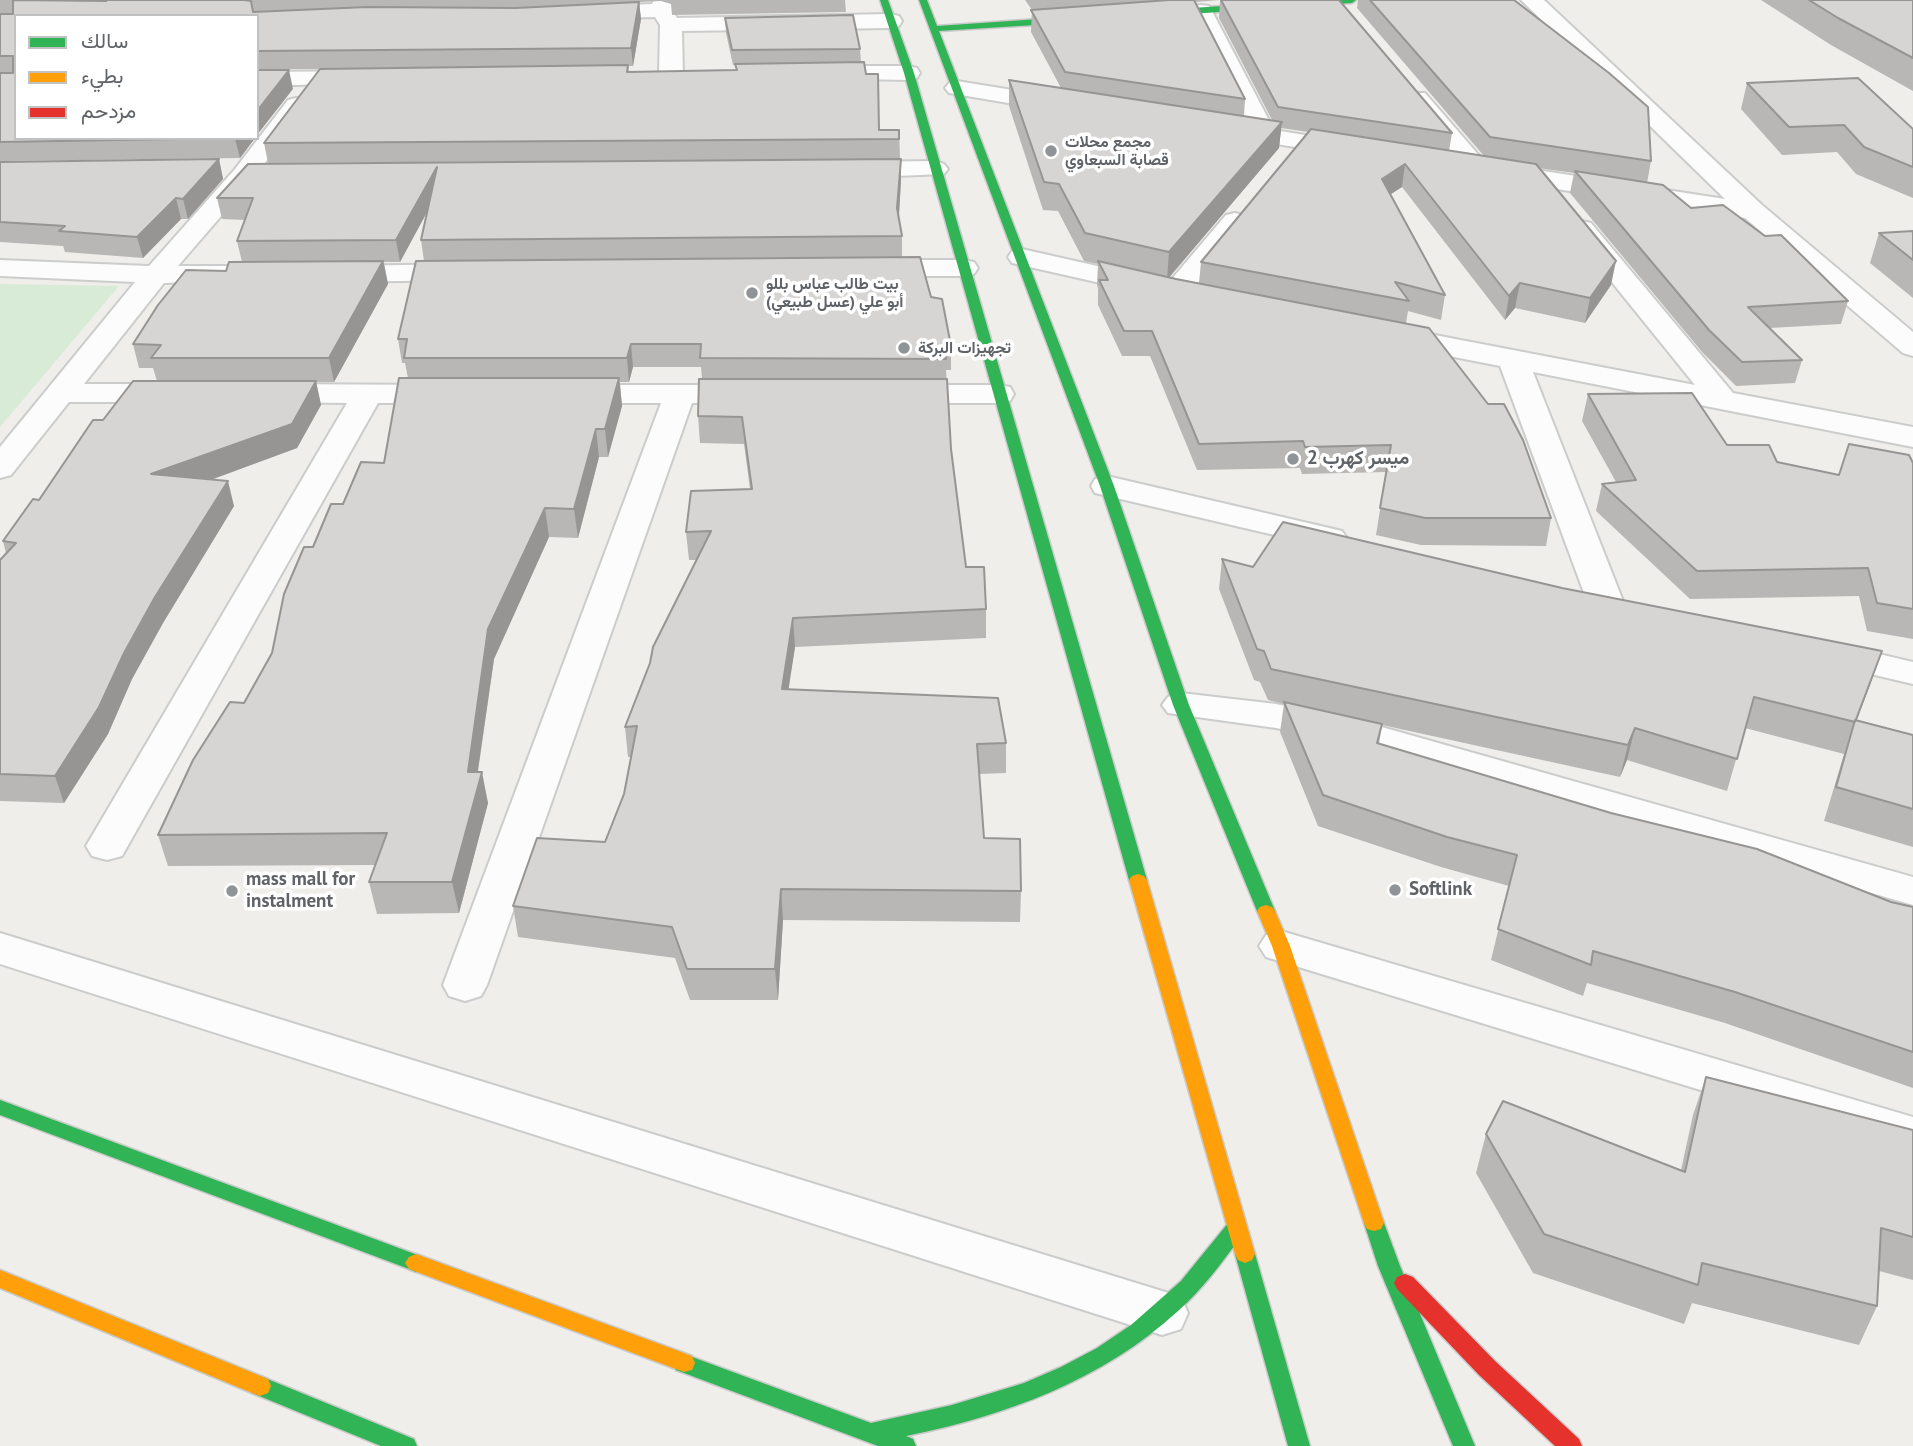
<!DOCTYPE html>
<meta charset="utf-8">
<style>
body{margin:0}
#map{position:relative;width:1913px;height:1446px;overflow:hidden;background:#efeeea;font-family:"PT Sans",Vazirmatn,sans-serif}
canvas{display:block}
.legend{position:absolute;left:14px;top:14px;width:245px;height:126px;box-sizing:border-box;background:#fff;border:2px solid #bfc1c3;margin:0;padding:9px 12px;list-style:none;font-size:21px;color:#5f6368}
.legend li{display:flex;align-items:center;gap:14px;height:35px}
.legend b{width:35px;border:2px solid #bfc1c3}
</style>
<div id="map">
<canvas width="1913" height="1446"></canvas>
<ul class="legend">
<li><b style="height:9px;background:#30b455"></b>سالك</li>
<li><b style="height:9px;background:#ff9f0a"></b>بطيء</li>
<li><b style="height:9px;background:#e5322d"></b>مزدحم</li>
</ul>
</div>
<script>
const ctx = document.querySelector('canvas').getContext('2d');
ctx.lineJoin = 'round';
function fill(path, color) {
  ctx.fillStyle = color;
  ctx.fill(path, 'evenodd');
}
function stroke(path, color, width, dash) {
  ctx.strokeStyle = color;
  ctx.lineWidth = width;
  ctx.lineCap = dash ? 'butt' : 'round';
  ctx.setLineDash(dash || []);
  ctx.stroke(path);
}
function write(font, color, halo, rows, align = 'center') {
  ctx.font = font + ' "PT Sans",Vazirmatn,sans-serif';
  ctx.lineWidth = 7;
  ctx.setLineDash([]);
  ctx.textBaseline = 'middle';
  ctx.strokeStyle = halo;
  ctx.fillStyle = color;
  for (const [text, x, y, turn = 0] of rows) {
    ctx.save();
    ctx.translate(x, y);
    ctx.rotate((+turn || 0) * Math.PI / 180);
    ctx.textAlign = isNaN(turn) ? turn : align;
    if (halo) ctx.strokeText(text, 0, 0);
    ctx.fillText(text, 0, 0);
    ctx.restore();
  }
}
const green = new Path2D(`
 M0,284L119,286L0,427Z`);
const street = new Path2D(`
 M654,0H672V10L677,18L891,14L899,16L902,21L899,26L891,28L682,31L683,74L679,79H663L659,74L660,25L655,17L588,19L580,18L577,13L580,8L588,7L652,4Z
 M1521,0H1544L1762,205L1913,332V356L1903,353L1745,218L1498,180L1489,177L1486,173L1477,176L1468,173L1409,103L1405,98L1409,93H1425L1489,167L1498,164L1725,199Z
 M1201,5L1209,6L1212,11L1274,130L1361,144L1364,149L1361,154L1352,156L1219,135L1216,130L1219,125L1228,123L1248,126L1190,11L1193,6Z
 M812,66H909L917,68L920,73L917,78L909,80L804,78L801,73L804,68Z
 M364,71L372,73L376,78L372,83L257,86V72Z
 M957,81L1062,98L1070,100L1074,105L1070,110L1062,112L949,93L945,88L949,83Z
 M296,98L304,100L308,105L304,110L253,179L178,266H236L246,268L250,274L246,280L164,283L84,384H174L185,387L189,393L185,399L174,402H69L11,475L0,478V447L135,282L0,276V260L149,266L235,169L288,100Z
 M935,161L944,164L948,169L944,174L848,178L839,175L835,170L839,165L848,162Z
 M1235,213L1244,215L1248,221L1244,227L1185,299L1175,301L1165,299L1161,293L1165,287L1226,215Z
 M1582,221L1591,223L1733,393L1913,427V447L1533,372L1623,601L1618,609L1605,612L1592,609L1587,601L1500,366L1393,345L1383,342L1378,336L1383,330L1393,327L1695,385L1569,229L1573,223Z
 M1022,249L1159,280L1163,286L1159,292L1149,294L1012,263L1008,257L1012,251Z
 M870,260H964L974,262L978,268L974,274L964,276H870L860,274L856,268L860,262Z
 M467,264L477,266L481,272L477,278L467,280L334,282L324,280L320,274L324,268L334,266Z
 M266,384L447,385L458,387L462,394L458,401L447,403H378L122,856L107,860L92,856L86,846L347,403L266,402L255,399L251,393L255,387Z
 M570,385H752L763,387L767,394L763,401L752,403H692L487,985L481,996L465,1001L449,996L443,985L661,403H570L559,401L555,394L559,387Z
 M896,385H999L1010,387L1014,394L1010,401L999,403H896L885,401L881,394L885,387Z
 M1107,476L1342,531L1347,538L1342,545L1330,548L1095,493L1091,486L1095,479Z
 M1828,642L1913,662V684L1815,661L1810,653L1815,645Z
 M1181,693L1276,704L1371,724L1913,877V905L1365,747L1276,728L1168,713L1162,705L1168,697Z
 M1281,931L1913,1117V1155L1266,957L1259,946L1266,935Z
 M0,933L1162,1291L1181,1297L1188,1313L1181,1329L1162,1335L0,964Z`);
const fast = new Path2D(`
 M880,0H888L914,73L1147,880L1144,884H1132L1129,880L904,73Z
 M919,0H927L937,26L1083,16L1087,19L1083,22L939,31L1114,486L1189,705L1275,911L1272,915H1260L1257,911L1173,705L1100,486Z
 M1314,0H1356L1352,3L1146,17L1142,14L1146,11Z
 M0,1100L423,1257L427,1263L423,1269L416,1272L409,1269L0,1115Z
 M1374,1215L1381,1217L1384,1223L1400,1266L1475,1446H1453L1378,1266L1364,1223L1367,1217Z
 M1236,1220L1243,1222L1246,1228L1243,1234C1223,1261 1203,1289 1178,1311C1103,1380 1005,1416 906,1436L913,1439L916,1446H878L676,1370L673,1363L676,1356L684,1354L871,1423L952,1405L1024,1383L1061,1367L1097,1348L1131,1325L1181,1281L1229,1222Z
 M1245,1245L1252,1248L1255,1254L1310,1446H1288L1235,1254L1238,1248Z
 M260,1376L414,1439L417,1446H381L252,1393L249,1386L252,1379Z`);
const slow = new Path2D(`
 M1138,874L1144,876L1147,880L1255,1254L1252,1260L1245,1263L1238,1260L1235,1254L1129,880L1132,876Z
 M1266,905L1272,907L1275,911L1290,946L1384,1223L1381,1229L1374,1231L1367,1229L1364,1223L1272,946L1257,911L1260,907Z
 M416,1254L692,1356L695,1363L692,1370L684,1372L409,1269L405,1263L409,1257Z
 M0,1270L268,1379L271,1386L268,1393L260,1396L252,1393L0,1288Z`);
const jam = new Path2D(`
 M1405,1274L1413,1277L1495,1361L1579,1439L1582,1446H1555L1479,1375L1397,1289L1394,1283L1397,1277Z`);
const wall = new Path2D(`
 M0,0H98L97,1H106L107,0H845L846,12L672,15L671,4L661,1L639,2L641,19L633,66H628L629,72L736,70V65H733L726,33L725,18L860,49L861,62L879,130H899L900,159L268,163L264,143L320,69H257V16H16L255,138L240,158L0,161Z
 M1025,0H1339L1452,133L1449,151L1484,156L1357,8L1358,0H1514L1651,161L1647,183L1848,301L1841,324L1770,328L1802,360L1795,383L1736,386L1703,353L1570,193L1574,173L1538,168L1611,285L1585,323L1515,308L1505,320L1402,187L1390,194L1445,295L1441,320L1408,311L1406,323L1551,518L1546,546L1421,545L1376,535L1386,472L1302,474L1300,468L1197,470L1150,356H1122L1098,305V288L1097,285L1098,264L1084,261L1058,211L1043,210L1009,106V80L1061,88L1031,32L1032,10ZM1220,0L1219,18L1272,120L1244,116L1245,99L1195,2ZM1281,128L1308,132L1201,262L1199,283L1169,277L1279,148Z
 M1761,0H1913V91L1831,45Z
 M1747,83L1913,129V198L1856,174L1837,152L1782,155L1741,109Z
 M219,159L223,179L188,219H181L143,258L65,252L63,246L0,242V162Z
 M901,180L899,216L902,236V257L931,297L951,346V370H946L951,449L966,567L986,609V638L795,647L788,689L1006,743V773L979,774L984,838L1021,891L1020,922L783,920L778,1000H690L675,958L518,937L513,906L605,842L624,794L631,757H628L625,727L697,560H689L686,532L750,489L744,444L700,443L698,416L702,379L701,367H633L629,382H620L622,406L608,457H599L578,538L549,537L494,659L478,772L488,803L459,913L377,914L369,882L376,865L168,866L158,835L244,703L272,653L313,547L343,504L384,463L408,378L405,363H402L398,339L424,261L421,240L427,212L400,262H384L388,284L334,382H316L321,405L297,448L211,480L234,506L163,623L132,679L108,734L64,803L0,801V560L6,553L3,541L39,500L103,420L157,381L153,368H139L133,344L226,271L242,262L237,241L245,220L222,219L217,198Z
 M1913,231V298L1870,263L1879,233Z
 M1588,394L1777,462L1839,475L1913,463V639L1867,631L1859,596L1690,599L1596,511L1602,484L1616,482L1582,421Z
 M1222,559L1253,567L1871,682L1857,720L1913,735V847L1824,821L1844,754L1745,728L1727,791L1627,760L1620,777L1382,725L1379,744L1891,902L1913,907V1088L1725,1023L1587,983L1583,996L1491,960L1509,886L1441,867L1318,826L1280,732L1284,704L1268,700L1260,682L1254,680L1219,589Z
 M1706,1077L1913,1130V1280L1879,1271L1877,1306L1859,1345L1692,1303L1684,1324L1533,1273L1476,1173L1486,1134L1681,1170L1693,1115Z`);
const shadedWall = new Path2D(`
 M639,2L641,19L633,66L631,48Z
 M289,70L293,89L257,135V111Z
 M1282,122L1279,148L1167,280L1169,252Z
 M236,138H255L240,158L235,139Z
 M219,159L223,179L188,219L183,199Z
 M901,159V180L898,230L897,208Z
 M1405,164L1402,187L1379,202L1382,179Z
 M437,167L440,188L400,262L396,240Z
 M176,198L181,219L143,258L137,237Z
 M383,261L388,284L334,382L329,358Z
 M1616,261L1611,285L1585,323L1590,298Z
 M1520,283L1515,308L1505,320L1509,296Z
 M631,344L633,367L629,382L627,358Z
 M619,378L622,406L608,457L605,429Z
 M316,381L321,405L297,448L158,499L151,474Z
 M596,429L599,457L578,538L574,509Z
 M228,481L234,506L163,623L132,679L108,734L64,803L55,776L155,597Z
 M545,508L549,537L494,659L473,803L468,772L488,629Z
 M793,618L795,647L784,719L782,689Z
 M1882,651L1871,682L1850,737L1855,721Z
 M1635,728L1627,760L1620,777L1628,745Z
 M482,772L488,803L459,913L452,882Z
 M781,889L783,920L778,1000L775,969Z`);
const building = new Path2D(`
 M13,0L106,1L107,0H244L251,1L253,12L367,7L516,8L639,2L631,48L257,51V16H16V138H236L0,142V73H13V56H0V14H13Z
 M1169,0H1194L1245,99L1065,72L1031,10Z
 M1221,0H1339L1452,133L1278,107Z
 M1370,0H1514L1609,73L1648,107L1651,161L1490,137Z
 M1809,0H1913V58L1838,18Z
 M853,15L860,49L732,50L725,18Z
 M864,62L866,74H878L879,130H899V139L264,143L320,69L628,65L627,72L737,70L735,64Z
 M257,70H289L257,111Z
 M1858,78L1913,129V167L1864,147L1844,125L1789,127L1747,83Z
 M1009,80L1282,122L1169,252L1085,233L1059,184L1044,182Z
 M1311,129L1536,164L1616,261L1590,298L1520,283L1509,296L1405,164L1382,179L1445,295L1395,282L1409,301L1201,262Z
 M219,159L183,199L176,198L137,237L59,231L65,226L0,222V162Z
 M901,159L897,208L902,236L421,240L437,167L396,240L237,241L253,198H217L248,164Z
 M1575,171L1663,185L1691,208L1723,205L1765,236L1781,235L1848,301L1748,307L1802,360L1742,362L1709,330Z
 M1913,231V260L1879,233Z
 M920,257L931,297L942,299L951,346H945L946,359L700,358L701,344H631L627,358H404L407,339H398L416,261Z
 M383,261L329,358H151L161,345L133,344L158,305L186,270L226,271L229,262Z
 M1098,261L1176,279L1429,328L1488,404H1504L1523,440L1551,518H1425L1380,508L1391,445L1305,447L1303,441L1199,444L1152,331H1124L1099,280H1108Z
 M399,378H619L605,429H596L574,509L545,508L488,629L468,772H482L452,882H369L387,833L158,835L193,760L230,702L244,703L272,653L284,594L304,547H313L331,504H343L361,462L384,463Z
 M699,379H947L951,449L966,567H984L986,609L793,618L782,689L998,698L1006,743L977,744L984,838L1020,839L1021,891L781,889L775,969H687L672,927L513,906L537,838L605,842L624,794L637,726L625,727L650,663L653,647L711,531L686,532L691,491L752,489L742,417L698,416Z
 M133,381H316L292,424L151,474L228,481L155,597L124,653L99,707L55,776L0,774V560L16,543L3,541L33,499L39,500L93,420H103Z
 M1692,393L1727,445H1769L1777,462L1839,475L1849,444L1909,455L1913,463V609L1877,603L1868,568L1697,571L1602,484L1636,480L1588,394Z
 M1283,522L1562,588L1882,651L1855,722L1754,697L1737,759L1635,728L1628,745L1271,669L1264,651L1257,649L1222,559L1253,567Z
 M1284,702L1382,724L1377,743L1611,813L1757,849L1891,902L1913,907V1052L1735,992L1593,951L1591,965L1498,929L1517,855L1447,837L1323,795Z
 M1855,720L1913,735V809L1836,787Z
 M1706,1077L1913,1130V1237L1881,1228L1877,1306L1702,1263L1698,1285L1544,1234L1486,1134L1503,1101L1685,1172Z`);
const markers = [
 [1051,151,7,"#919496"],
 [752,293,7,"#919496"],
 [904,348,7,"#919496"],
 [1293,459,7,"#919496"],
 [1395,890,7,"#919496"],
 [232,891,7,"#919496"]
];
const farPoinames = [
 ["مجمع محلات",1065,142],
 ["قصابة السبعاوي",1065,160],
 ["بيت طالب عباس بللو",766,284],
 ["أبو علي (عسل طبيعي)",766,302],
 ["تجهيزات البركة",918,348]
];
const poiNames = [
 ["ميسر كهرب 2",1307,459],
 ["mass mall for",246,880],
 ["instalment",246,902],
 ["Softlink",1409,890]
];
fill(green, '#d8ebd6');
stroke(street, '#cbcccc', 4);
stroke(fast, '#cacacb', 3);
stroke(slow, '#cacacb', 3);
stroke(jam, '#cacacb', 3);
fill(street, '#fdfcfc');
fill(fast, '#30b455');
fill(slow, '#ff9f0a');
fill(jam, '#e5322d');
fill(wall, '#b8b7b5');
fill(shadedWall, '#969594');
fill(building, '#d6d5d3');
stroke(building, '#969594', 2);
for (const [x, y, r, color] of markers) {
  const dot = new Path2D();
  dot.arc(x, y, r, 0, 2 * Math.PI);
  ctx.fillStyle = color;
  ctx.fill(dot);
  stroke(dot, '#fff', 2.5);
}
write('bold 16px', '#5f6368', '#fff', farPoinames, 'left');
write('bold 19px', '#5f6368', '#fff', poiNames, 'left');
</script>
